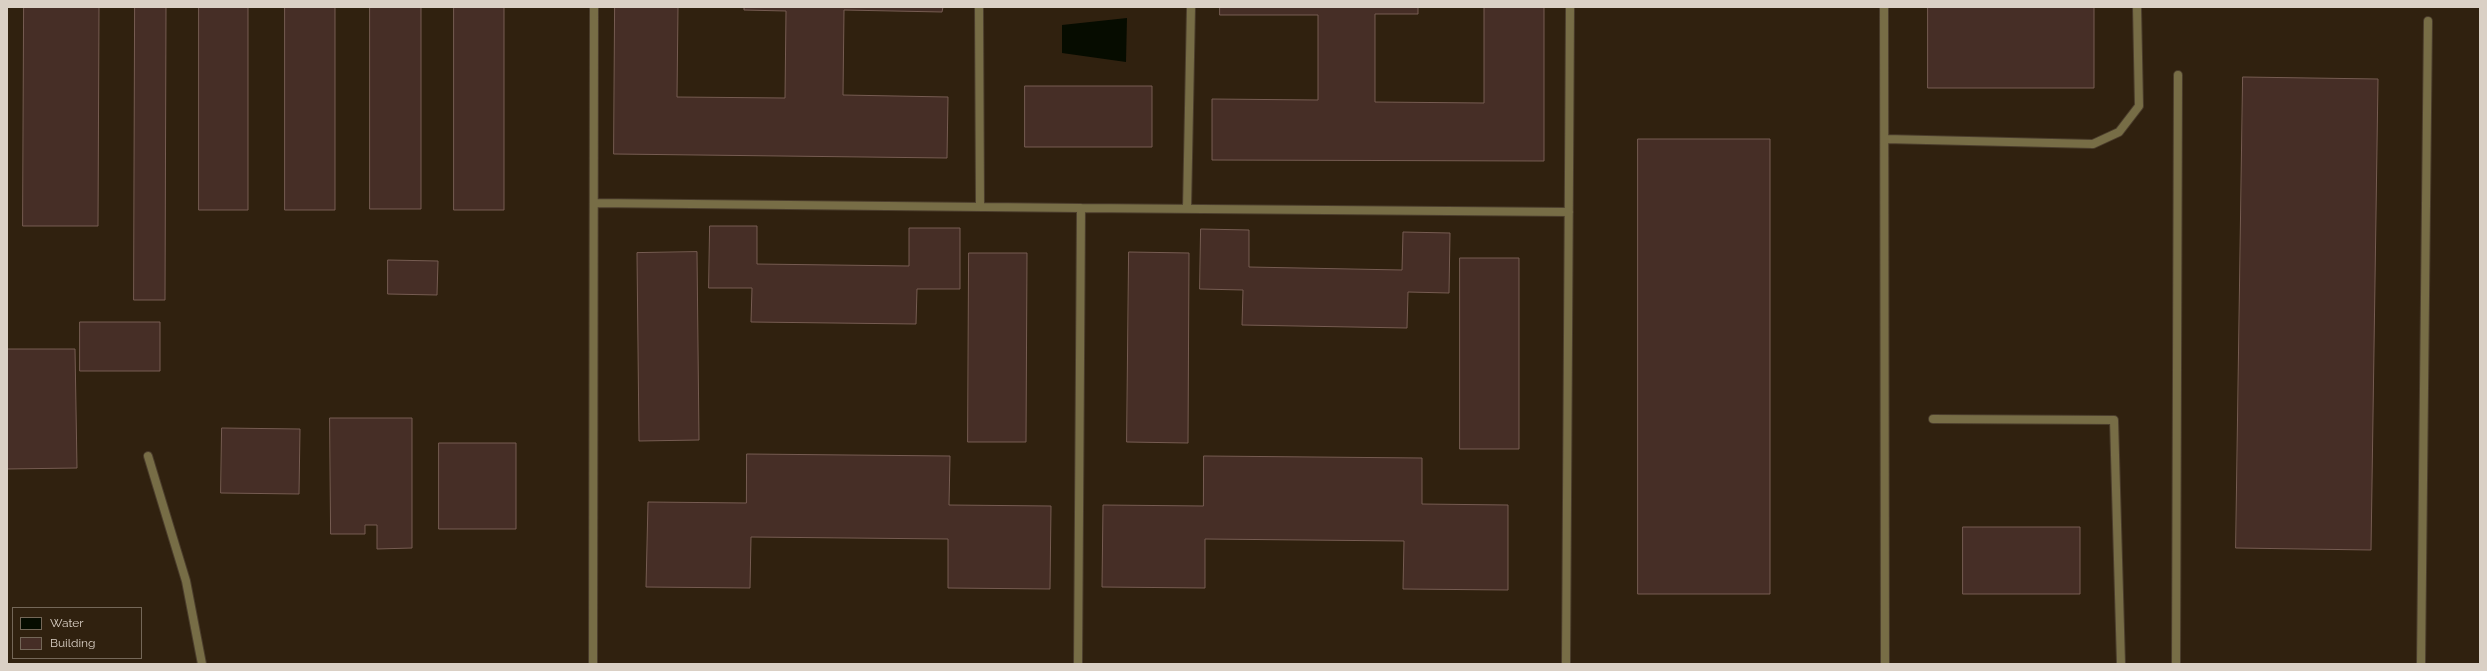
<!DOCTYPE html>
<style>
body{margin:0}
#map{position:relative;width:2487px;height:671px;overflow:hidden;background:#30210f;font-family:Raleway,sans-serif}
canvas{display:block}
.frame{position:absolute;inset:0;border:8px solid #dad0c5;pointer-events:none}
.legend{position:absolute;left:12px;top:607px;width:130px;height:52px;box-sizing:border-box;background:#30210f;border:1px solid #746758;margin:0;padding:5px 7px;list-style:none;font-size:12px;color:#dad0c5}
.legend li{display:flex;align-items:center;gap:8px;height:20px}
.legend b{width:20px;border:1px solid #746758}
</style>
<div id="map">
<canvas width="2487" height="671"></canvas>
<div class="frame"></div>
<ul class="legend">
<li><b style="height:11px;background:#060c00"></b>Water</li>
<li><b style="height:11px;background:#462e26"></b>Building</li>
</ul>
</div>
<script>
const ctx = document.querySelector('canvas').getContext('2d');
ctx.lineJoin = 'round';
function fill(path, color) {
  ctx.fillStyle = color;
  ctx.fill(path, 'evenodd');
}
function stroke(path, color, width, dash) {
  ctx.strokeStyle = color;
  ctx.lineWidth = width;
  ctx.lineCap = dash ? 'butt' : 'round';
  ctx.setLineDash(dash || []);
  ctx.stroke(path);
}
const water = new Path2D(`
 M1127,18L1126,62L1062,53V25Z`);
const building = new Path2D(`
 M24,7H99L98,226H23Z
 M135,7H166L165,300H134Z
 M199,7H248V210H199Z
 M285,7H335V210H285Z
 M370,7H421V209H370Z
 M454,7H504V210H454Z
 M615,7H678L677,97L785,98L786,11L744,10V7H943L942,12L844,10L843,95L948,97L947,158L614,154Z
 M1220,7H1418V14H1375V102L1484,103V7H1544V161L1212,160V99L1318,100V15H1220Z
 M1928,7H2094V88H1928Z
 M2243,77L2378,79L2371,550L2236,548Z
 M1025,86H1152V147H1025Z
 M1638,139H1770V594H1638Z
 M710,226H757V264L909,266V228H960V289H917L916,324L751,322L752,288H709Z
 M1201,229L1249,230V267L1402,270L1403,232L1450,233L1449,293L1408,292L1407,328L1242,325L1243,290L1200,289Z
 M697,252L699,440L639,441L637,253Z
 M1129,252L1189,253L1188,443L1127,442Z
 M969,253H1027L1026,442H968Z
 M1460,258H1519V449H1460Z
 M388,260L438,261L437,295L388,294Z
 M80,322H160V371H80Z
 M7,349H75L77,468L7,469Z
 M330,418H412V548L377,549V525H365V534H331Z
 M222,428L300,429L299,494L221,493Z
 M439,443H516V529H439Z
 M747,454L950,456L949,505L1051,506L1050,589L948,588V539L751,537L750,588L646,587L648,502L746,503Z
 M1204,456L1422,458V504L1508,505V590L1403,589L1404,541L1205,539V588L1102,587L1103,505L1203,506Z
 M1963,527H2080V594H1963Z`);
const lane = new Path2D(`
 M979,7L980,207
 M1884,7L1885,664
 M1885,139L2093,144L2119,132L2139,106L2137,7
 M594,203L1081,208L1078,664
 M1081,208L1569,212
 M1187,209L1191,7
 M1933,419L2114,420L2121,664
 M148,456L186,581L202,664
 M593,664L594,7
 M1566,664L1570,7
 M2176,664L2178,75
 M2421,664L2428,21`);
fill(water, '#060c00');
fill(building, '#462e26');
stroke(building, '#765c52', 1);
stroke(lane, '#4b3d2c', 10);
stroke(lane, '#776d46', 8);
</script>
